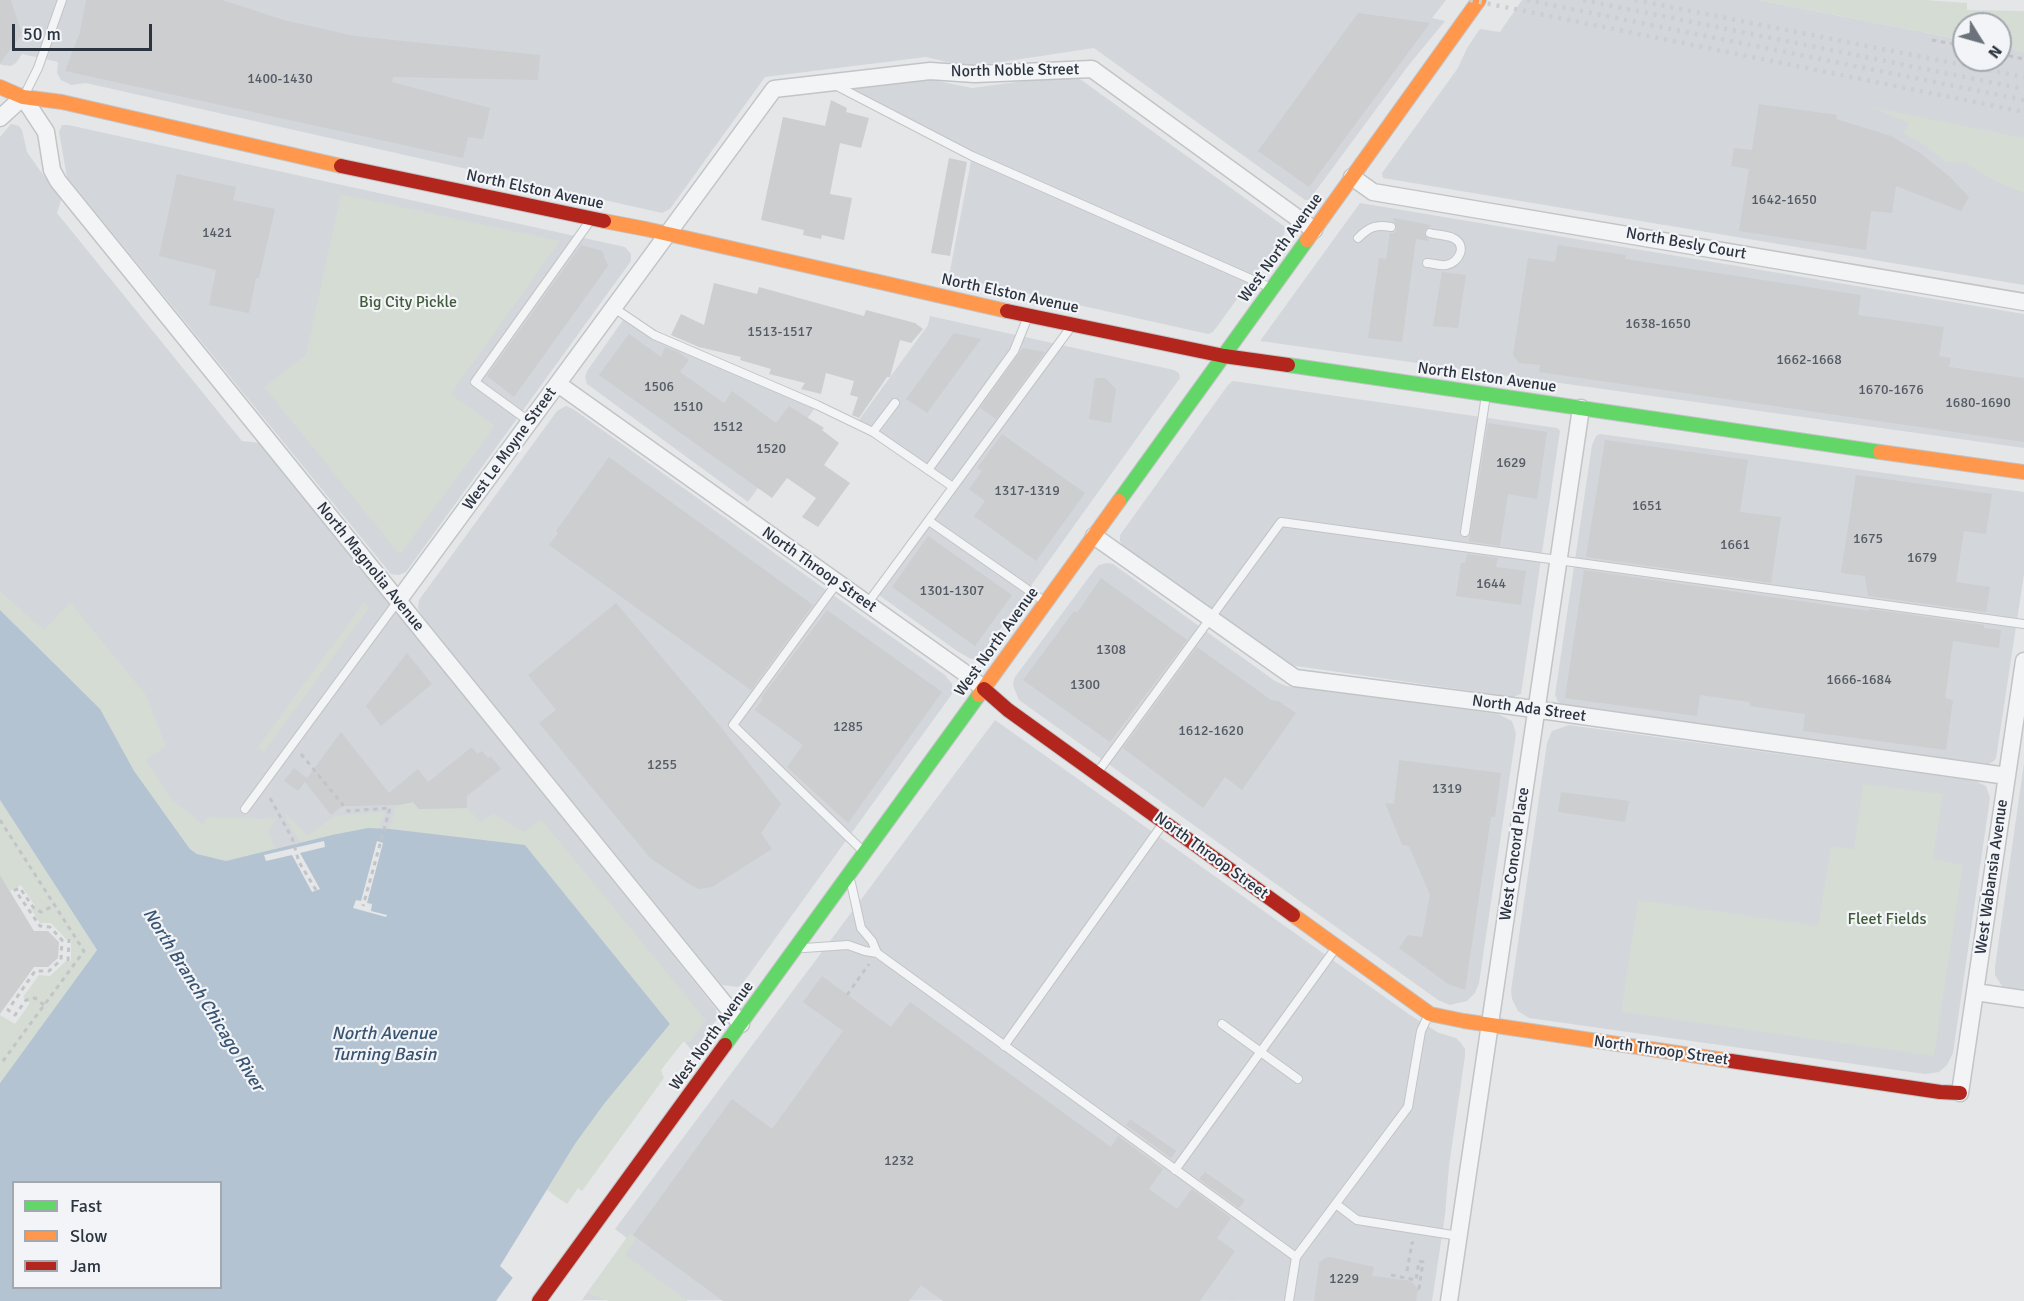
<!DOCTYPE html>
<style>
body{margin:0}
#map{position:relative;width:2024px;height:1301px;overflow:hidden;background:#e4e6e8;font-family:Signika,sans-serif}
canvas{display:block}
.legend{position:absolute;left:12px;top:1181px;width:210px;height:108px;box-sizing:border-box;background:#f2f4f7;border:2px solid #a3a7ae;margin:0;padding:8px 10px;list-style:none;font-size:18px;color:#2c3440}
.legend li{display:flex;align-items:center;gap:12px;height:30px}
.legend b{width:30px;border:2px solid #a3a7ae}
.north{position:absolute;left:1952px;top:12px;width:60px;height:60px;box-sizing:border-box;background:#f2f4f7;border:2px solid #a3a7ae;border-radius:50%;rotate:127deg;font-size:16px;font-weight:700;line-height:24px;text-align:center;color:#2c3440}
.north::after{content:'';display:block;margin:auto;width:21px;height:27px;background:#6c727b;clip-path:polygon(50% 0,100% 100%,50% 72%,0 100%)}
.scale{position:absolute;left:12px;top:24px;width:140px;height:27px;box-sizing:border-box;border:3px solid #2c3440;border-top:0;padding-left:8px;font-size:18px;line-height:21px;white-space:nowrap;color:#2c3440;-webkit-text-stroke:4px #f2f4f7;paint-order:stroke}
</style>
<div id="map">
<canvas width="2024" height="1301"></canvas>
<ul class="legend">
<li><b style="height:8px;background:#63d668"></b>Fast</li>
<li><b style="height:8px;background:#ff974d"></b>Slow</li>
<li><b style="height:8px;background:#b3261e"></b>Jam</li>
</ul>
<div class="north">N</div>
<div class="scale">50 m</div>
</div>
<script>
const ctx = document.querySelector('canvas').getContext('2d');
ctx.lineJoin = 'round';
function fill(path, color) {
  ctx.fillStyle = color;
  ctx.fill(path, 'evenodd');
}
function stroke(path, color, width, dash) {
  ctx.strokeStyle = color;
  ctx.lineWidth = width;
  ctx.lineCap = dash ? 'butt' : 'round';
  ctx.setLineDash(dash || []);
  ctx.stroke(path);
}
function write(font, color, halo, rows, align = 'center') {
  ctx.font = font + ' Signika,sans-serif';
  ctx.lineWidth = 4.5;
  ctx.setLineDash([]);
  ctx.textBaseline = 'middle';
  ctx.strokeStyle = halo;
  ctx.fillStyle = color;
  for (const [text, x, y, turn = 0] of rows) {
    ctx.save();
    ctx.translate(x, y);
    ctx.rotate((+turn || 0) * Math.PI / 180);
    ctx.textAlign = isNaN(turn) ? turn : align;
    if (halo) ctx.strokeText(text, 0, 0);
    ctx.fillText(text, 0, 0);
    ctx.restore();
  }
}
const built = new Path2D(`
 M0,0H1446L1432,18L1445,21L1408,66L1309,200H1305L1094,48L968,67L926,57L765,77L670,209L662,213L86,83L71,85L61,80L57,73L58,62L22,54L16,63L11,66L2,65L0,64Z
 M1522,0H1758L1964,40V60H2000V47L2024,52V285L1383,178L1382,173L1458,68L1467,48L1480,29L1500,32Z
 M1070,75L1080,79L1285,227L1284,235L1213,332L1208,334L949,276L972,156L841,88L928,79L972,88Z
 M11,124L19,126L22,130L27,152L61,200L57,213L242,441L260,443L716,1009L717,1019L693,1052L525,845L332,835L226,861L197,854L12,621L0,610V137Z
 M62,125H68L625,247L631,254V261L406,572L399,575L391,574L67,177L59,132Z
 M1360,203L2024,314V448L1260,341Z
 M626,316L654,335L817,405L748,502L587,384L585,377L587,371Z
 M930,316L1174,370L1179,373L1180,378L982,654L977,659H971L957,651L876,593L953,487L856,424L928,325Z
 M1233,381L1557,428L1560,431L1521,694L1513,697L1289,665L1125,549L1120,541V535L1228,385Z
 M566,406L573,409L945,675L952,684V694L743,983L738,987L722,985L717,979L421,614L418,608L419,600L557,411Z
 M1600,434L2024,492V574L1996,758L1994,761L1989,764L1564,704L1558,702L1555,695L1592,445L1596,436Z
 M1107,563L1113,564L1275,681L1286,686L1498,714L1512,721L1516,734L1479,983L1475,993L1467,1001L1450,1005L1438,1000L1019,700L1014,688L1013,683L1015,677L1095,569L1099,565Z
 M995,720L1410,1015L1439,1033L1456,1038L1461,1043L1465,1049V1056L1449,1166L1445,1215L1432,1301L582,1300L627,1238L615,1229Z
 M1569,725L1975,781L1986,786L1990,798L1953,1053L1947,1065L1939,1072L1925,1074L1529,1018L1518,1011L1512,999L1511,991L1547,743L1552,731Z
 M2024,763V996L2004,989L1995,975V967Z`);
const green = new Path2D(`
 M1758,0H1925L1967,3V10L2024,11V52L2000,47V24H1964V40Z
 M1870,107L2024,138V193L1993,180L1965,163L1946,162L1925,146L1903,133L1909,123Z
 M341,194L560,241L451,394L495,426L400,555L264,387L306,355Z
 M0,591L44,630L70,602L146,695L166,746L146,760L172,800L203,824L208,817L263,819L277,818L268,831L276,849C248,856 216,868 190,849L134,771L100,709L0,610Z
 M364,602L369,608L264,752L258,747Z
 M1863,784L1943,794L1933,859L1963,865L1934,1056L1621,1012L1638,900L1818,926L1831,846L1854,849Z
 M0,800L97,950L0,1083V1015L15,1024L30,1003L23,997L39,975L50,976L66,961H71V940L66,939L51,923H40L31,909L35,906L21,885L10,891L0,876Z
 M413,802L419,809L467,808L481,822L493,813L524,832L541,819L706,1020L690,1042H683L661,1070L664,1078L582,1191L578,1188L567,1204L547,1190L575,1144L604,1104L670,1024L525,845L390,829L396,805Z
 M385,812L380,828L332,835L301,843L287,821L286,813L308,836L334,816Z
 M630,1233L637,1238L625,1255L688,1301H609L587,1293Z`);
const water = new Path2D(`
 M0,610L100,709L134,771L190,849L197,854L226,861L332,835L368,828L390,829L525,845L670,1024L604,1104L575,1144L500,1266L538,1301H0V1083L97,950L0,800ZM14,1182H220V1288H14Z`);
const pier = new Path2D(`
 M324,841L325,847L300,853L320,889L312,892L292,855L266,861L264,855Z
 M377,841L383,843L367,903L372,904L371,911L387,915L386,917L353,908L356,900L361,901Z
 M514,1276L540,1299L541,1301H496Z`);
const building = new Path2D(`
 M0,0H11L22,34L0,63Z
 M86,0H222L284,20L354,36L540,55L538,80L393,77L392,82L490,108L483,139L468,137L463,158L65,71L80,32Z
 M1358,13L1430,23L1309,187L1258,151Z
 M831,100L847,108L846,112L869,118L861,148L840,143L830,194L852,198L844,240L822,235L821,239L803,235L804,230L761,220L783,117L825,126Z
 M1759,104L1837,115L1836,119L1891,136L1920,153L1950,177L1969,197L1961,211L1896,186L1892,213L1871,211L1866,250L1739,231L1749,169L1731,166L1734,148L1752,150Z
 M949,158L967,162L950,256L931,253Z
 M177,174L236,187L233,200L275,209L259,278H256L249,313L209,305L216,270L159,256Z
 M1393,218L1431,225L1424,232L1429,241L1416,239L1402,342L1368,338L1379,258L1386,259L1390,233H1394L1397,229Z
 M581,245L602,251L608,266L514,397L487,376Z
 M1558,245L1626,255L1625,259L1861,295L1858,315L1944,327L1939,356L1951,358L1949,367L2024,378V442L1539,372L1540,365L1519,363L1513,355L1528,258L1555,262Z
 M1442,272L1466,275L1458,328L1433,326Z
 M714,283L757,294L759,287L864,316L866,310L915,323L923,329L911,343L900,340L890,377H887L859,418L852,415L858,397L850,395L854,381L826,373L821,394L801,389L805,383L769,374L771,369L740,360L741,357L699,347L671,335L681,314L704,325Z
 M954,333L981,339L927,413L906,399Z
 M629,334L661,357L665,347L678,352L689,360L680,372L724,403L732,391L776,423L789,406L824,428L822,430L839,443L824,465L850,483L818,527L802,517L816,498L787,478L772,498L599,375Z
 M1023,348L1045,352L996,419L980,408Z
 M1095,378H1105L1116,389L1111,423L1089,419Z
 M1488,423L1547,432L1537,499L1508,494L1500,546L1469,541Z
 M1002,434L1085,493L1036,561L974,516L985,501L969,489L982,471L977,468Z
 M1605,440L1748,460L1740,512L1781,517L1771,583L1586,557Z
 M609,457L813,605L751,690L549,545L558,533L556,531Z
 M1856,475L1992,494L1986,534L1964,531L1956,582L1990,587L1986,612L1868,596L1865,576L1841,573Z
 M928,536L1012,595L975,646L892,587Z
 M1467,554L1498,558L1496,567L1526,571L1521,605L1456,596L1461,563H1465Z
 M1584,570L1869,611V609L1984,625V628L2001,630L1999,648L1953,641L1945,698L1953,700L1946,750L1803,731L1805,714L1750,706V702L1700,695L1697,716L1565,698Z
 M1101,578L1187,640L1110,742L1023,680L1074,611L1077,613Z
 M616,603L720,726L781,804L761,833L772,849L712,887L699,889L689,884L650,858L539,723L556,710L528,675Z
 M827,610L942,692L848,823L787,767L803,745L755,710L763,699L761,698Z
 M1197,647L1271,700L1278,701L1296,713L1242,790L1225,777L1203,808L1123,748Z
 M407,653L432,684L381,726L366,706Z
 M341,732L389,793L418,769L428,782L472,747L477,754L482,751L488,758L491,757L501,769L467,796V808L419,809L413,802L400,805L346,806L345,804L331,815L305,782L298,791L284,781L294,768L307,778Z
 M1399,760L1501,773L1495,817H1491L1465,990L1448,984L1399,948L1408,935L1422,937L1430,895L1409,846L1402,845L1385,803L1394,804Z
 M1561,792L1629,801L1625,822L1558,812Z
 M0,875L34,931H48L59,942L58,958L48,967H34L0,1014Z
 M822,976L891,1027L910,1002L1111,1147L1118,1136L1163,1169L1149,1189L1177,1209L1192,1189L1231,1218L1217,1238L1235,1251L1200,1301H943L921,1285L909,1301H723L633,1235L732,1099L772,1129L843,1031L803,1002Z
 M1130,1119L1176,1151L1171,1158L1126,1125Z
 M1205,1172L1245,1200L1239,1208L1199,1179Z
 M1329,1257L1374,1267L1372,1276L1411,1281L1418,1289L1416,1301H1314L1319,1263L1325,1258Z`);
const path = new Path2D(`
 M1932,40L1964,46
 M2000,54L2024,59
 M301,754L348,811L390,808L363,906
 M270,798L292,838L299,862L316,890
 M0,820L84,951L0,1065
 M68,961L69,939
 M847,995L869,964
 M44,1005L35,998L26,1000L15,1015L8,1010L35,971H49L61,960L62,940L50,927L40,926L15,890L20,888L33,907L41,912L53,906
 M1407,1271L1412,1243H1414
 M1391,1275L1416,1280L1419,1261L1423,1262L1419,1289L1423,1290`);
const lane = new Path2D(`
 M835,85L972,156L1269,287
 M25,94L38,68L62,0
 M1358,238C1369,227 1376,224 1391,227
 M1427,263C1432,263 1440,266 1446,265C1459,263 1468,245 1453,238C1447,235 1437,235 1430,233
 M614,308L654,335L817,405L873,432L953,487
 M530,422L475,382L590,221
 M873,432L895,403
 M928,470L1014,351L1027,319
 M929,521L1044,601
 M1465,532L1486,395
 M837,583L733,725L863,851
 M867,604L1071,327
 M1097,773L1281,522L2024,624
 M245,809L398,601
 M851,883L861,928L872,941L877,953L1296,1257
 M804,948L848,945L865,951L877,953
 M1222,1024L1298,1079
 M1004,1046L1162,825
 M1175,1170L1335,949
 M1336,1204L1357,1220L1459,1236
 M1289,1301L1296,1257L1408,1107L1421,1031L1429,1014`);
const street = new Path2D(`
 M0,118L23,97L46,132L52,170L58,181L741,1024
 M1352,177L1373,192L2024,302
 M558,384L962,671L984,689
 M1094,536L1295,678L1512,706L2007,776
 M398,601L774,89L930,71L975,74L1092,69L1314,230
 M1975,992L2024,999
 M1960,1093L2024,661
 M1449,1301L1581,408`);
const fast = new Path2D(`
 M1288,365L1880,452
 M1119,501L1307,240
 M725,1045L979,695`);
const slow = new Path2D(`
 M0,87L23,97L62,102L341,166
 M604,221L646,229L1007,311
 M1307,240L1479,0
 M1880,452L2024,472
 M979,695L1119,501
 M1293,915L1430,1014L1464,1021L1731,1061`);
const jam = new Path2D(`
 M341,166L604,221
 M1007,311L1224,356L1288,365
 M984,689L1008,710L1293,915
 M1731,1061L1940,1092L1960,1093
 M539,1301L725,1045`);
const rail = new Path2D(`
 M1470,0L2024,112
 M1527,0L2024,100
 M1583,0L2024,89
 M1635,0L2024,77`);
const numberNames = [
 ["1400-1430",280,79],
 ["1642-1650",1784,200],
 ["1421",217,233],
 ["1638-1650",1658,324],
 ["1513-1517",780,332],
 ["1662-1668",1809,360],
 ["1506",659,387],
 ["1670-1676",1891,390],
 ["1680-1690",1978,403],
 ["1510",688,407],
 ["1512",728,427],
 ["1520",771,449],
 ["1629",1511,463],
 ["1317-1319",1027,491],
 ["1651",1647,506],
 ["1675",1868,539],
 ["1661",1735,545],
 ["1679",1922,558],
 ["1644",1491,584],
 ["1301-1307",952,591],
 ["1308",1111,650],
 ["1666-1684",1859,680],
 ["1300",1085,685],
 ["1285",848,727],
 ["1612-1620",1211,731],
 ["1255",662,765],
 ["1319",1447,789],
 ["1232",899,1161],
 ["1229",1344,1279]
];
const streetNames = [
 ["North Noble Street",1015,71,-1],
 ["North Elston Avenue",535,190,12],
 ["North Besly Court",1686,244,10],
 ["West North Avenue",1281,248,-54],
 ["North Elston Avenue",1010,294,12],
 ["North Elston Avenue",1487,378,8],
 ["West Le Moyne Street",510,449,-54],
 ["North Magnolia Avenue",370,567,51],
 ["North Throop Street",819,570,35],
 ["West North Avenue",997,642,-54],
 ["North Ada Street",1529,709,8],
 ["West Concord Place",1515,854,-82],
 ["North Throop Street",1211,856,36],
 ["West Wabansia Avenue",1992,877,-82],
 ["West North Avenue",712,1036,-54],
 ["North Throop Street",1661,1051,8]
];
const parkNames = [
 ["Big City Pickle",408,303],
 ["Fleet Fields",1887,920]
];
const waterNames = [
 ["North Branch Chicago River",203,1000,58],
 ["North Avenue",384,1034],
 ["Turning Basin",384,1055]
];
fill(built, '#d3d6db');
fill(green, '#d5dcd4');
fill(water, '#b4c3d1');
fill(pier, '#e4e6e8');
fill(building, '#ccced0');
stroke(lane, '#c2c4c6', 10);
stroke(street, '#c2c4c6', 19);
stroke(fast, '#c2c4c6', 16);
stroke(slow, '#c2c4c6', 16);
stroke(jam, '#c2c4c6', 16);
stroke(path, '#c2c4c7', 3, [4.5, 4.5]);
stroke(lane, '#f3f4f5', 8);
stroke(street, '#f3f4f5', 16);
stroke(fast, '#63d668', 14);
stroke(slow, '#ff974d', 14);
stroke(jam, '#b3261e', 14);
stroke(rail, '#ccced0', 4.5, [3, 6]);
write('14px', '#555b65', null, numberNames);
write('16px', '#2c3440', '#f2f4f7', streetNames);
write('16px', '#415b3a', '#f2f4f7', parkNames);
write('italic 18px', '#395471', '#f2f4f7', waterNames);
</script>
